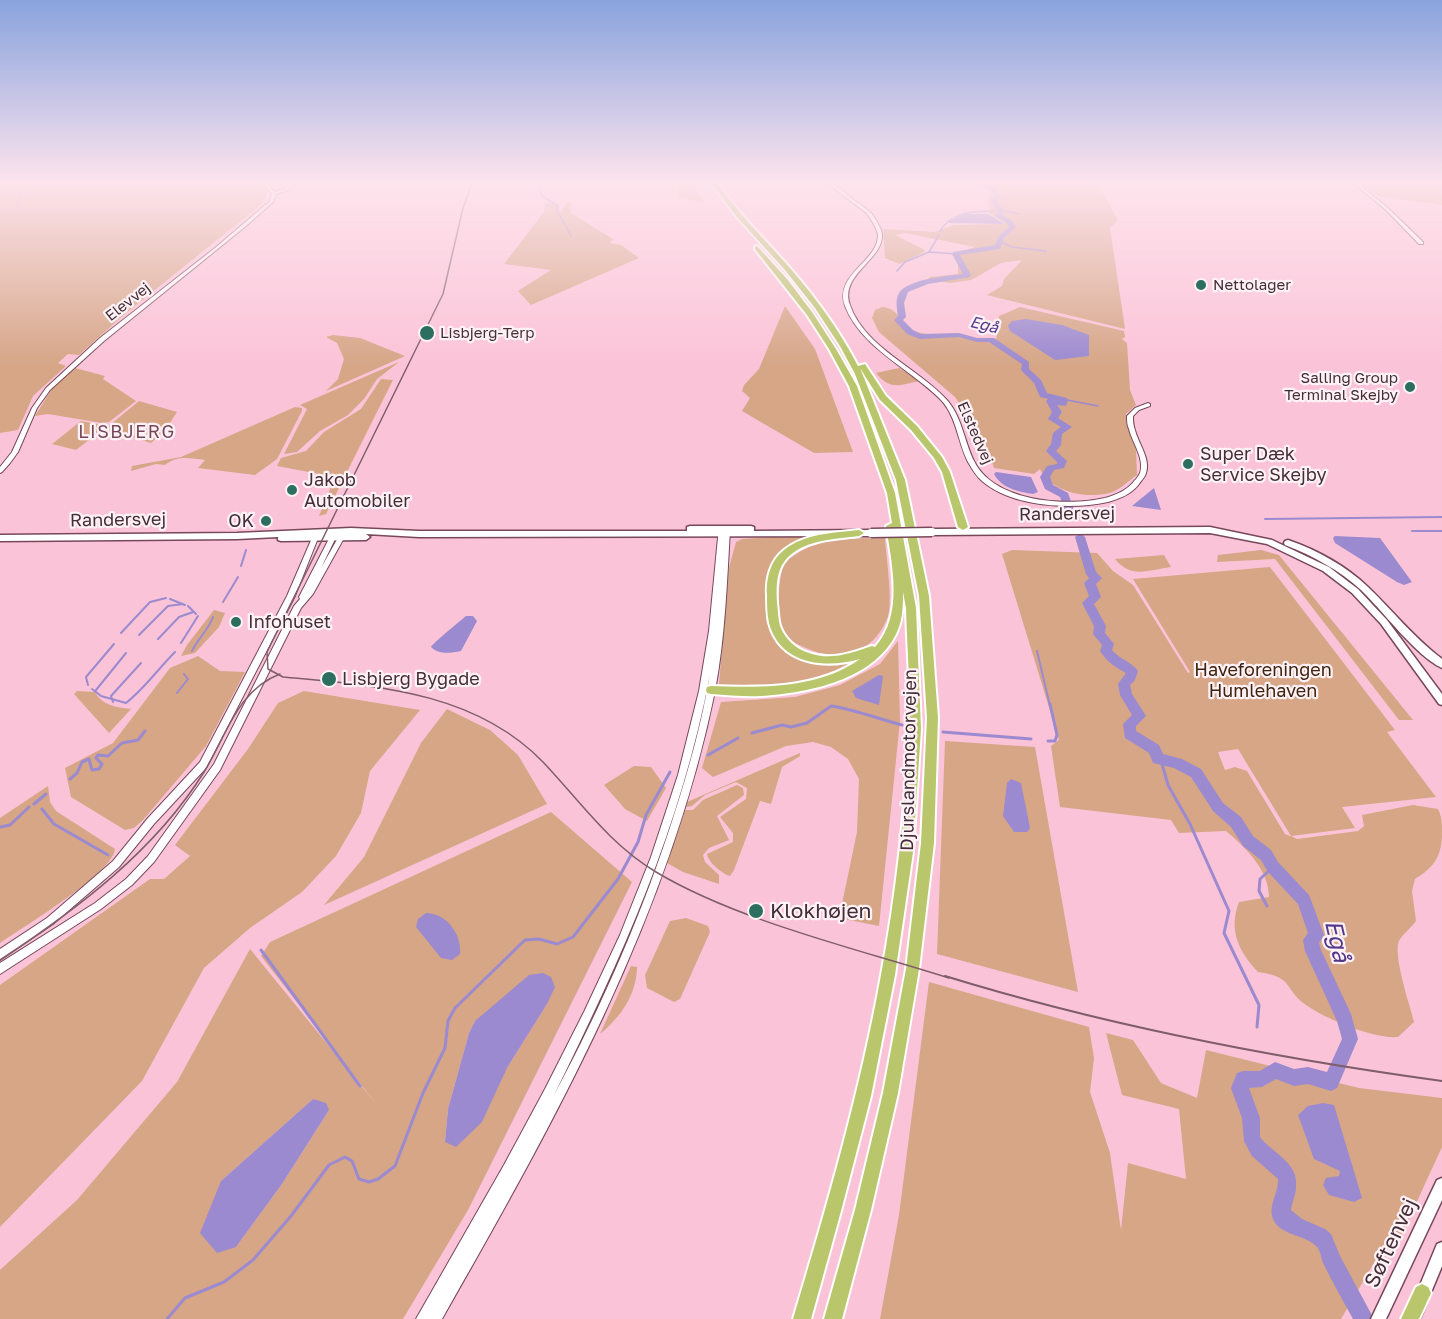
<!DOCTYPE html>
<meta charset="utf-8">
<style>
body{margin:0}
canvas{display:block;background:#fbc3d7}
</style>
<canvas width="1442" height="1319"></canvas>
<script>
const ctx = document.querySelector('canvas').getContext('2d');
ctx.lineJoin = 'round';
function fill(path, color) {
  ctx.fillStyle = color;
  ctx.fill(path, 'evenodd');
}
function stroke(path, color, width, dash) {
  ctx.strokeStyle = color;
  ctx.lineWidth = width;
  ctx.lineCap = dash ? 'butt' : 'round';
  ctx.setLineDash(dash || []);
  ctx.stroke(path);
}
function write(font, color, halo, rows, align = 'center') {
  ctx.font = font + ' "Golos Text",sans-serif';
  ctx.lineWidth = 4.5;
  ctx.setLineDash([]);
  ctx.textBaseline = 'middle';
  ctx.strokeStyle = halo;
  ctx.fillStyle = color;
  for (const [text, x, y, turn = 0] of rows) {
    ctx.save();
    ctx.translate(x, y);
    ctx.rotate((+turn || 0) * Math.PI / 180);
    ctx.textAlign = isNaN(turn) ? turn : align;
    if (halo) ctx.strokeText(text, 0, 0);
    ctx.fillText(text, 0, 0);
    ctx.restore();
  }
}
const green = new Path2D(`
 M0,181H245L262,186L268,193L263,203L125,314L79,355L68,354L58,363L66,366L33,396L18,430L0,433Z
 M682,181H692L704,203L679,197L678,186Z
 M973,181H1096L1118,220L1110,228L1125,329L987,295L1002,286L1004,279L1022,260L1001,263L971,280L950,283L928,279L930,277L958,274V253L975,247L905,233L895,235L925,250L924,252L900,264L885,258L883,229L935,232L954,225L1006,224L988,212L991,208L988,206L990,191Z
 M1358,181H1442V205L1378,196Z
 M567,202H571V213L613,239L610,243L621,245L639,258L531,305L518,291L551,270L504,264L544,212L545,203L559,204L560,213Z
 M785,306L815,349L853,452L814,453L742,411L750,398L742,391L744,385L759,369Z
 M882,307C898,308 899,321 911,330C919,336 980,338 996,340L999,316L1020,307L1124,331L1125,337L1122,339L1127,343L1130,390L1136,405L1126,414L1136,450L1137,475C1127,482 1118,492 1105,494C1082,498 1050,491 1040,469L1034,474L994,468L986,445L975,440L965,412L955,397L879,332L872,318L875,310Z
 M333,335L360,338L405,356L326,391L338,379L344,359L337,343L326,337Z
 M399,362L377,379L364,399L348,415L320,431L297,452L284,454L307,409L300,405Z
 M75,368L105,376L103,379L136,401L109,422L102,423L48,414L35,416L53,387Z
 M899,368L919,381C899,385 891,391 876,373Z
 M381,379L393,380L326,514L319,516L335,477L277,466L281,458L306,451L324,432L361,409Z
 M139,401L177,412L166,429L151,443L105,429Z
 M295,407L302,408V411L277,459L255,475L198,468L205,460C191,458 176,455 165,465L156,464L131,471L132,466L181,457Z
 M81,421L107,426L76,450L52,444Z
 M821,534L793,544L775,560L773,631C808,656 812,667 858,661C848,666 838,671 828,675C809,682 735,694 719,684L729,568L736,542L742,539Z
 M885,538C886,556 893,601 888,616C876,652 839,664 806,648C802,646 793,643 790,639C772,620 779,586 783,564C814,536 846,539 885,538Z
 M1012,550L1097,553L1113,571L1133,585L1188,673L1190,672L1133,579L1270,567L1395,730L1387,732L1436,797L1342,807L1355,828L1291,836L1297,839L1358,831L1364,826L1362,815L1413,805L1438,809C1442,817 1442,824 1442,833C1442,855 1435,867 1415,879L1412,891L1416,921C1411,928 1405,932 1400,939C1391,951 1410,1005 1414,1022L1398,1037C1373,1039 1326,1019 1306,1005C1283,989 1295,977 1258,972C1239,952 1228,930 1239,902L1269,897C1269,870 1246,848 1226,831L1179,833L1171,820L1060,807L1051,746L1059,740L1002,554ZM1238,749L1291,836H1290L1285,834L1247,771L1235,767L1225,770L1218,752Z
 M1261,550L1279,555L1413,720H1399L1275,559L1217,562L1218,555Z
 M1164,555L1171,567C1148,570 1131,579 1115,559Z
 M214,610L225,613L219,627L195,653L181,656L187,645Z
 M898,641L900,721L879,926L839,918L857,832L859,779L848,759L831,747L813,742L786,746L713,777L702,768L721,702L795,697L840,685L880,664Z
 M198,656L220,671L245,672L206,746L143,820L134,828L125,830L71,797L65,768L113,743L170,668Z
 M77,691L95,692C103,706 116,707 131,709L109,733L74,694Z
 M304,691L420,710L370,771L361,813L336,856L302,892L250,928L204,968L142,1081L0,1227V985L150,879H164L190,856L175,845L248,749L278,703Z
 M447,709L490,730L518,755L547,804L324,905L364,857L421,743Z
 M945,741L1035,747L1078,992L937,954Z
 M800,753V756L782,767L771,804L760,801L734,870L730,876C722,874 708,862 707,854L733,842V833L720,817L746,799L747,788L736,782L705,795L692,806L686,807L687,802Z
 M634,766L651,767L666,788L647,821L625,809L604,785Z
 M737,785L743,788L744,795L717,816L729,840L709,848L703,855L705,862L719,875V884L683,872L667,863L685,810H693L703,800Z
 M48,786L50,802L56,811L115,849C114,872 22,928 0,943V818Z
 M551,812L632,882L468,1210L403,1319H0V1270L77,1200L177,1082L250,949L377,1105L261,956L270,942ZM547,1004L507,1068L445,1142L448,1109L469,1033L475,1021ZM313,1099L329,1110L282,1184L236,1247L221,1181Z
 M686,918L708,926L710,932L680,999L674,1002L647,988L645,975L670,921Z
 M631,966L637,967C637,994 620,1018 600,1034Z
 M929,982L1089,1027L1094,1058L1090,1092L1110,1153L1121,1230L1128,1163L1186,1179L1179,1109L1122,1095L1106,1033L1133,1040L1161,1083L1197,1098L1206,1050L1359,1088L1442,1098V1147L1402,1234H1391L1341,1319H880L899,1215Z`);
const water = new Path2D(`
 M964,214H988L1005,224L949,223V221Z
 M1026,319L1062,325L1089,335V356L1055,360L1010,331L1008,326L1012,321Z
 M996,472L1031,477L1038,492L1033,494C1019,492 1001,488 994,474Z
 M1154,488L1161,510L1132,506Z
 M1335,536L1380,538L1412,582L1404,585L1397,582L1335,543L1333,538Z
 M466,616H473L477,621L461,651C450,653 439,655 431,647C433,643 459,622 466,616Z
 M879,675L883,676L879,705L856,698L852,691Z
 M1011,779L1021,783L1030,828L1027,832H1014L1003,816L1007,783Z
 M426,913C447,913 462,935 460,954L452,960L441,958L416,927L418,919Z
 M543,973L551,977L555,987L547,1004L507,1068L482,1122L456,1147L445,1142L448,1109L469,1033L475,1021L529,975Z
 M313,1099L326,1103L329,1110L282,1184L236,1247L217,1253L200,1233L221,1181Z
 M1323,1103L1334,1105L1362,1198L1354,1202L1329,1195L1323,1185L1326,1178L1339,1176L1340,1171L1314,1159L1298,1115L1308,1106Z`);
const streamFar2 = new Path2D(`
 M536,181L542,196L558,206L556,209L571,236
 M12,184L20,181
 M9,186V190
 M20,198L24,183L34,181
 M18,204L19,201
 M1000,210L1020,214
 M940,231C953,210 974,212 996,211
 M1001,242L1012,247L1046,251
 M929,252L956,254
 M897,271L905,262L929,252L939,235
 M1062,399L1098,406`);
const streamFar1 = new Path2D(`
 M1265,519L1442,517
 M1412,531H1442
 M241,566L246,550
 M170,599L185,605
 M223,602L238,577
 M188,606L196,614
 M121,633L150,602L166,598
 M139,635L168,606L183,604
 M158,639L179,617L193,612
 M181,643L198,616
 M192,651C198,638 208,631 213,617
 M1037,651L1050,706
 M88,685L86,677L114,644
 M92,689L101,696L126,703C145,688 158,669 175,652
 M96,690L126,653
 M177,693L188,679L184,674
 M113,702L111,696L141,663`);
const stream = new Path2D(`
 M943,732L1031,739
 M752,733L782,725L791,727L807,723L831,706C853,709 879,719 902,725
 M1048,741H1055L1057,735L1050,704
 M708,755L738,738
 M1161,760L1168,785L1190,824L1229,911L1224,933L1259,1005L1257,1027
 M70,779L77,773L82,762L89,759L92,770L99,769L102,764L96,758L98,755L108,756L122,743L138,740L145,731
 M34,804L46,794
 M42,809L54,824L108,855
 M0,827L10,825L29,807
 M1267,906L1259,891L1260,879L1273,867
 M261,950L360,1086
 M167,1319L185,1298L224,1282L253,1260L291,1216L329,1165L345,1157L352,1161L359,1179L369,1182L378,1179L395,1166L423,1093L445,1048L448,1021L455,1008L525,940L539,939L557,944L573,937L618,879L638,842L646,815L670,772`);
const river = new Path2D(`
 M974,181C986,180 995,188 1002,197L997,201L1004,211L1002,215L1012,221L1016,227L1004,238L1000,249L960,255L971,275L970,277L928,284L908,292L904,303L906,317L903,320L913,330L921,334L959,333L977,338H994L1029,362V369L1041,380L1047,393L1067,398L1068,400L1066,406L1057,405L1062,412L1058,418L1072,427L1062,434L1061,445L1056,451L1067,461L1064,468L1054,470L1050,477L1053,485L1068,493L1077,518L1076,520H1068L1060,497L1045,489L1040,477L1047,466L1057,464V462L1046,451L1051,444L1053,433L1061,427L1048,419L1052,412L1046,401L1048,399L1040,397L1034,383L1021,370L1022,364L989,342H977L959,337L920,339L907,334L894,320L898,316C897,309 895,300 899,293C908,279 947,276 963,274L952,254L953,252L995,245L999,236L1009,227L1007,223L995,216L998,211L990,201L995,197L991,191Z
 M1080,533L1085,537L1096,572L1102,578L1096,584L1101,597L1094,604L1106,626L1105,633L1114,644L1112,650C1119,659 1132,662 1138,671L1135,680L1130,685L1132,694L1146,716L1136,726V731L1159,745L1163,754L1182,759L1201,769L1223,803L1241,817L1253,836L1271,850L1278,862L1309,895L1311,900L1324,935L1319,943L1321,950L1351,1014L1358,1039L1337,1088L1331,1091L1308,1084L1294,1086L1276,1079L1262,1087L1249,1088L1260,1118V1137C1272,1153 1299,1162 1296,1187C1296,1195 1292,1202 1291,1210L1302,1219L1325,1229L1331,1234L1340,1256L1374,1319H1353C1343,1301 1333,1283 1324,1265C1321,1259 1321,1252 1317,1247C1306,1234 1277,1236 1272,1216C1269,1204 1279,1191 1278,1179L1252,1156L1244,1141L1242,1118L1231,1088L1237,1073L1243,1071H1260L1275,1062L1294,1069L1308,1067L1327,1072L1342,1039L1337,1021L1305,951L1303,940L1308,933L1298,904L1268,872L1261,860L1243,846L1231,827L1213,811L1191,777L1174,768L1153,763L1149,753L1125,738L1123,724L1132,715L1120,695L1118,684L1126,673C1115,667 1107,662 1100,651L1102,645L1093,634L1094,626L1082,603L1089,596L1084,583L1089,578L1086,574L1075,537Z`);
const tertiary = new Path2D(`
 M247,181H252L268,185L275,192L284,189L294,181H298L286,191L276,194L273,202L246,226L104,341L50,390L37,408L18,452L10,463L2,472L0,473V467L12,452L32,408L46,388L100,338L215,248L270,201L272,193L266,187Z
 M825,181H829C839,188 848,195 858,203C863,206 868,210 872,214C875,219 882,229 882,234C884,260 839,274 850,305C864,347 918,368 946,399C962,416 964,441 974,461C994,502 1066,507 1105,498C1116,495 1128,490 1135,480C1136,480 1140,473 1140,473C1145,459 1132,442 1129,429C1127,425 1127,421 1127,416L1135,408L1148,403L1150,404V406L1139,410L1133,416C1133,421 1133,425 1135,430C1138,443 1151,459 1146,473C1145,477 1141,481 1139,484C1132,494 1119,499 1108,502C1070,510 1012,507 982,481C976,476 972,469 968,462C958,443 957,417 941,400C911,369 861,348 845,306C834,274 878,262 878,235C877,229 871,219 868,215C865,211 861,209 857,206C847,198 835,190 825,181Z
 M1351,181H1355L1388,208L1423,242V244H1419L1386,210Z
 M719,527H721L724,529L727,527L730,529C727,583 725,638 715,691C669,917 555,1121 442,1319H416L504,1165L545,1089L584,1012L620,935L651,857L678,775L699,691L709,631ZM710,674C702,722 689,769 674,815C643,912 602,1006 554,1095C621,960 682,824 710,674Z
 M315,531H317L320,533L295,596L206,768L154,824L119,867L53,924L0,960V949L47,918L113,861L148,818L200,762L287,596Z
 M333,531H335L338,533L321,568L339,536H343L344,538L313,594L301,608L220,770L154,862L132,885L101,909L0,974V963L95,903L126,879L148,856L214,764L294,606L300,599L299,597Z`);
const secondary = new Path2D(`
 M690,526H751L754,527V531L871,530L875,533L871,536L419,537L366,534L370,537L366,540L281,541L278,540V537L237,539L0,541V535L237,533L351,528L419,531H687V527Z
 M1210,527L1272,540L1329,567L1358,589L1387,620L1442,694V705L1439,704L1381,624L1352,593L1323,571L1267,544L1210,533L932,535L928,532L932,529Z
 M1288,540C1317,550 1346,566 1368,587C1393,611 1414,638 1442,659V668C1416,656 1383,611 1361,590C1339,570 1313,556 1285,545L1284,543L1285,541Z
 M1442,1178V1200L1386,1319H1371L1437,1180Z
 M1442,1242V1266L1420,1319H1406L1437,1244Z`);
const motorway = new Path2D(`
 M710,181H716C737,213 765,239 790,268C816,298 840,331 858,366L865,364L886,396L917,426L942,457L950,472L968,527L963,530L958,527L942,472L934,458L911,430L880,400L860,368L905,480L929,596L938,718L934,843L919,969L898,1093L871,1210L842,1319H824L855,1210L883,1093L906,969L921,843L927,718L919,596L896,480L855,374L840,346L815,308L785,270L737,217Z
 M757,246L787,279L812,312L836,349L857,386L895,493L916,608L921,729L913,852L895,975L871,1096L841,1211L811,1319H793C827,1206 860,1092 881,975C896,895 905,813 909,731C911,691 907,649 906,608L903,592C903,602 903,613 900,624C883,678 811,693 761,696C745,697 728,695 711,694L707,693L706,690L707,687L711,686C760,688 818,689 860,659C826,669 780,665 769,623C767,614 767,604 767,595C766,579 770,561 784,550C805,533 834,533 859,530L864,533L859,536C837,539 812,539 793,553C776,565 776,584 777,603C778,610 778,619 780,626C785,639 796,649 809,653C831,661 851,653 872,646L875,647C904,615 892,565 886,526L892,523L887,493L849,386L829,349L807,315L755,249V247Z
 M1422,1284L1428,1287L1431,1293L1419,1319H1401L1416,1287Z`);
const tramFar1 = new Path2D(`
 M473,181L463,208L443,294L267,652L268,669L283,677C376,686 474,691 543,762C580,801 609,844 656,872C738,921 858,949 949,978
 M0,960C76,910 155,851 204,772C226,737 237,690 280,674`);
const tram = new Path2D(`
 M945,976C1107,1026 1274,1058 1442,1081`);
const secondaryBridge = new Path2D(`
 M871,533L932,532`);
const markers = [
 [1201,285,6,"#2c6e5f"],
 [427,333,8,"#2c6e5f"],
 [1410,387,6,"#2c6e5f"],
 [1188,464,6,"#2c6e5f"],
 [292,490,6,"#2c6e5f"],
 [266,521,6,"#2c6e5f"],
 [236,622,6,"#2c6e5f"],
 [329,679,8,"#2c6e5f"],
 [756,911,8,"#2c6e5f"]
];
const farPoinames = [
 ["Nettolager",1213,285],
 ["Lisbjerg-Terp",440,333],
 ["Salling Group",1398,378,"right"],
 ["Terminal Skejby",1398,395,"right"]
];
const farStreetnames = [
 ["Elevvej",128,302,-38],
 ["Elstedvej",975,433,66]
];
const farWaternames = [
 ["Egå",984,325,14]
];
const farQuarternames = [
 ["LISBJERG",127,432]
];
const poiNames = [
 ["Super Dæk",1200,454],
 ["Service Skejby",1200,475],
 ["Jakob",304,480],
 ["Automobiler",304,501],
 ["OK",254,521,"right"],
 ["Infohuset",248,622],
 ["Lisbjerg Bygade",342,679]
];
const streetNames = [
 ["Randersvej",1067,514,-1],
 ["Randersvej",118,520,-1],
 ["Djurslandmotorvejen",909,760,-89]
];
const parkNames = [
 ["Haveforeningen",1263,670],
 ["Humlehaven",1263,691]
];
const nearPoinames = [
 ["Klokhøjen",770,911]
];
const nearStreetnames = [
 ["Søftenvej",1391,1243,-65]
];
const nearWaternames = [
 ["Egå",1337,941,77]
];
fill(green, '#d6a687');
fill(water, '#9b8acf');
stroke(streamFar2, '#9b8acf', 1.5);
stroke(streamFar1, '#9b8acf', 2);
stroke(stream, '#9b8acf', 3);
fill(river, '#9b8acf');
stroke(tertiary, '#77485a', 2);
stroke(secondary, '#77485a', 3);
stroke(motorway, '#fff', 4);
fill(tertiary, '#fff');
fill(secondary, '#fff');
fill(motorway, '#bac66c');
stroke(tramFar1, '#7f5e6a', 1.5);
stroke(tram, '#7f5e6a', 2);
stroke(secondaryBridge, '#77485a', 11, []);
stroke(secondaryBridge, '#fff', 8);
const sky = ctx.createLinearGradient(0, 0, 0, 365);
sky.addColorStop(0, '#89a3de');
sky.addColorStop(0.5, '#fde4ed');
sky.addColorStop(1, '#fde4ed00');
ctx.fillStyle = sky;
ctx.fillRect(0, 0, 1442, 365);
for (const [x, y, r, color] of markers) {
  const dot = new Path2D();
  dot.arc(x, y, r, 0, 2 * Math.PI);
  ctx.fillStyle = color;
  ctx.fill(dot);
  stroke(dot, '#fef2f6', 2);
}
write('15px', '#442e37', '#fef2f6', farPoinames, 'left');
write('15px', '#442e37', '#fef2f6', farStreetnames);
write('italic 16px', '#53388a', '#fef2f6', farWaternames);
ctx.letterSpacing = '1.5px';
write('18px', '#754658', '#fef2f6', farQuarternames);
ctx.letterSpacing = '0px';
write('18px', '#442e37', '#fef2f6', poiNames, 'left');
write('18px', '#442e37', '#fef2f6', streetNames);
write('18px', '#3e230e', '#fef2f6', parkNames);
write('21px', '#442e37', '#fef2f6', nearPoinames, 'left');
write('21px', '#442e37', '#fef2f6', nearStreetnames);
write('italic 24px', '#53388a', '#fef2f6', nearWaternames);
</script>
